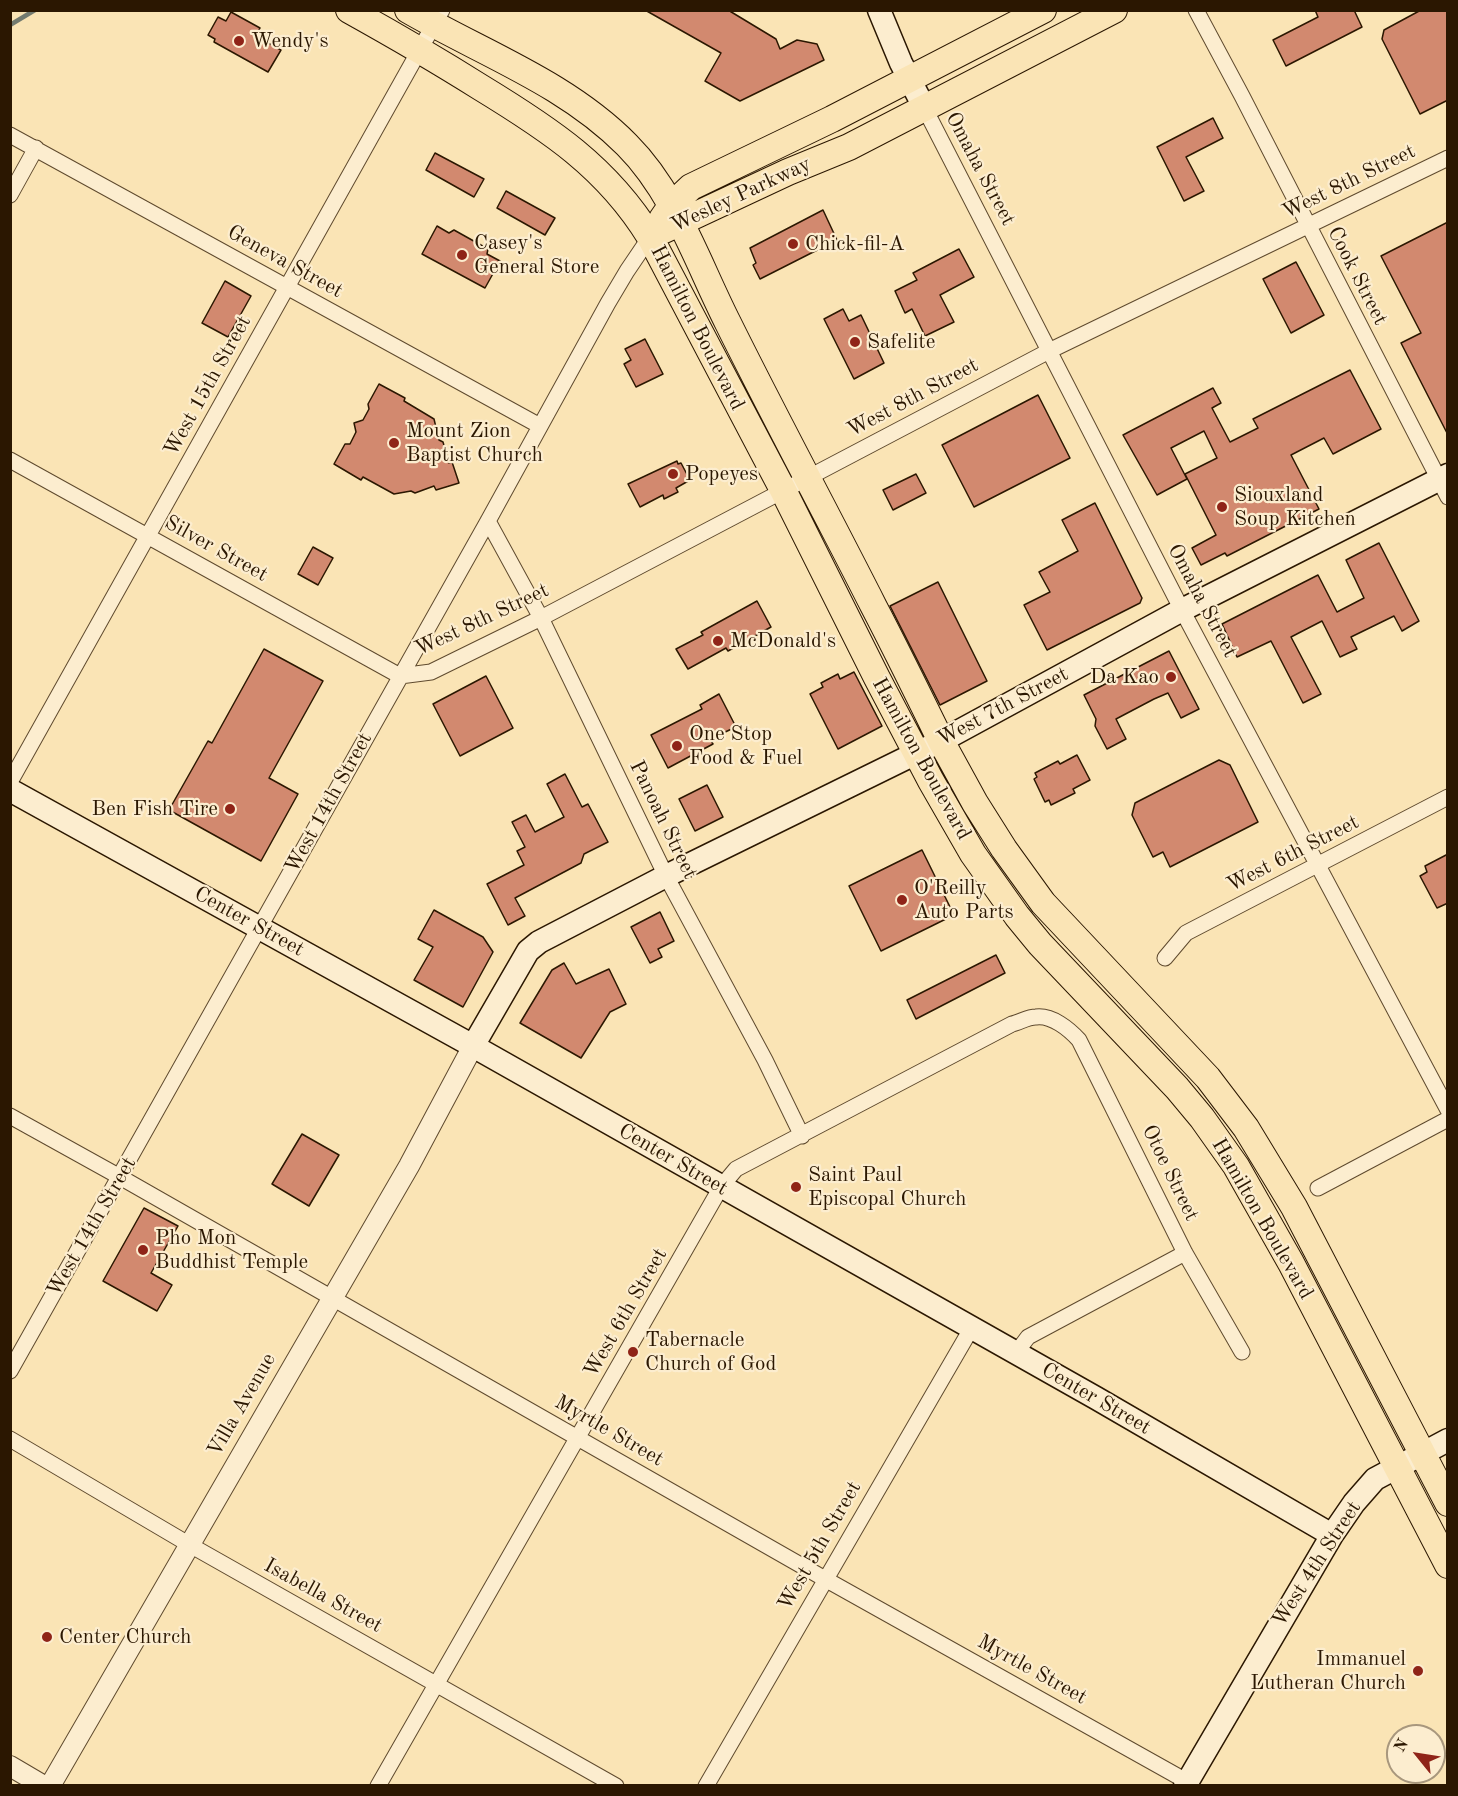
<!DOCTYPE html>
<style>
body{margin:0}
#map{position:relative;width:1458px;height:1796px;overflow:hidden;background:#fae4b5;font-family:"Old Standard TT",serif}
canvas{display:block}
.frame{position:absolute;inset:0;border:12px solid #2b1701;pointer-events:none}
.north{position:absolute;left:1386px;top:1724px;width:60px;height:60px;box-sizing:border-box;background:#fcedcf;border:2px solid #a8977d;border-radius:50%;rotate:300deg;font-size:16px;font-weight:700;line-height:24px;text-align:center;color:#2b1701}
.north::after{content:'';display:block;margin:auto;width:21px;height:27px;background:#8f2418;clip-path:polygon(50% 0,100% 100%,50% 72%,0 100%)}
</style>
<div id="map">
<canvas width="1458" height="1796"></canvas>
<div class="frame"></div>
<div class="north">N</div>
</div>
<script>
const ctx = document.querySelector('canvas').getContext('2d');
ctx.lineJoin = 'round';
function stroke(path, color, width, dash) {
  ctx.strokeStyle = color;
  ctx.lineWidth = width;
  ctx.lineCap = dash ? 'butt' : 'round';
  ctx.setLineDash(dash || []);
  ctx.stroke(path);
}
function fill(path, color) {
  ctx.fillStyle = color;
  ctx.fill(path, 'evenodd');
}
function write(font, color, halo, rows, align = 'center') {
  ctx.font = font + ' "Old Standard TT",serif';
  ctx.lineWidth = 4.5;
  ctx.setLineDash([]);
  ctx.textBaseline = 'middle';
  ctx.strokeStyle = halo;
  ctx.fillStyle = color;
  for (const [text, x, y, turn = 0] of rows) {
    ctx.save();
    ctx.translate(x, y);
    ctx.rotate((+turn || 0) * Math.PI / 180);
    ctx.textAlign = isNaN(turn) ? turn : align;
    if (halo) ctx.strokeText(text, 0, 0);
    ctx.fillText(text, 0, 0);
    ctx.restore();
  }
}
const stream = new Path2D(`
 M10,25L35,10`);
const building = new Path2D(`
 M645,10H728L776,39L780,49L797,40L817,44L824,60L740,101L705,81L721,53Z
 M1315,10H1354L1362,27L1286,66L1273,40L1318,17Z
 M1421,10H1448V100L1420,114L1382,39L1384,30Z
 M231,12L260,28L256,36L281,50L268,72L214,42L215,39L208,35L218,17L226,21Z
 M1213,118L1223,138L1186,157L1204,191L1184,201L1157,147Z
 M435,153L484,179L474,197L426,170Z
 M506,191L555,218L545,235L497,208Z
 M823,210L837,240L760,279L753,265L756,263L750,248Z
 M1448,222V435L1401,343L1421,333L1381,256Z
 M437,226L449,233L454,230L488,249L487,254L500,261L485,288L422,254Z
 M959,249L974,277L940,295L954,322L925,336L912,309L905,313L895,291L917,280L913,273Z
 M1296,262L1324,315L1291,333L1263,279Z
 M225,281L251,296L228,337L202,323Z
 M843,309L849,321L861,315L884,363L854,379L824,319Z
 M645,339L663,374L636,387L624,364L631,360L625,349Z
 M1350,370L1381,429L1333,454L1324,438L1291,455L1319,509L1227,556L1225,553L1201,565L1192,548L1216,535L1185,474L1217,458L1204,431L1171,448L1187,479L1157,495L1123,435L1213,388L1221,403L1212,408L1230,442L1258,428L1253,419Z
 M379,384L405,398L404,401L434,419L439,440L443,442L449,463L452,462L459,483L436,490L434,486L415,493L411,491L394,494L363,477L361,480L334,464L345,444H350L356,432L354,423L363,420L369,409L368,404Z
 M1038,395L1070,458L974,507L942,445Z
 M677,461L678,464L681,463L690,480L676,488L678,492L664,499L663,495L640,507L628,484Z
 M916,474L926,493L893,510L883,490Z
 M1095,503L1142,598L1140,603L1047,650L1024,605L1050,592L1039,572L1078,551L1062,520Z
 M1379,543L1419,621L1402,631L1394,616L1351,637L1357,649L1340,657L1322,621L1291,637L1321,694L1303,703L1271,641L1237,657L1222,624L1318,575L1337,612L1364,598L1346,560Z
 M313,547L333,558L318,585L298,574Z
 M938,582L987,681L940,705L890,606Z
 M757,601L771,627L728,651L726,648L688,669L676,649L703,635L701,632Z
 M264,649L323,681L269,778L298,794L261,861L169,810L208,741L212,743Z
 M1169,651L1199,709L1181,718L1168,693L1154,699L1116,719L1126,739L1107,749L1095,726L1096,719L1084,695Z
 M854,672L882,726L838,749L810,694L823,687L821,683L838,674L840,679Z
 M486,676L513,728L460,756L433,704Z
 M719,694L736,727L710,739L713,744L668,768L651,735L702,709L700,705Z
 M1077,755L1090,780L1073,789L1075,793L1051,805L1049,800L1045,802L1034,779L1037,777L1035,773L1058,761L1060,764Z
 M1219,760L1230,765L1258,822L1170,867L1163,852L1153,857L1132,815L1135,803Z
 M565,774L582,807L588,804L608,842L584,854L581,863L515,898L525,916L508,925L487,884L524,865L517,851L525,847L512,822L526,815L535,832L564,817L547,784Z
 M707,785L723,817L695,831L679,799Z
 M922,850L954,915L881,951L849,886Z
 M1448,854V903L1437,908L1420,876L1427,872L1425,866Z
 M434,910L483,937L493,952L463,1007L414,980L433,947L418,939Z
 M660,912L674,941L658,949L662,957L650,963L631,927Z
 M996,955L1005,973L916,1019L907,1000Z
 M564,963L576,984L609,969L626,1004L610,1012L581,1058L520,1023L552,970Z
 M302,1134L339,1155L309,1206L272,1184Z
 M144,1208L178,1226L151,1273L172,1285L157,1311L103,1281Z`);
const minor = new Path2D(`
 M1196,10L1242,96L1448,497
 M925,109L1182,610L1448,1110
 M10,135L540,426
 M10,195L36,148
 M10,460L400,676L431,672L541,618L1049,351L1448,158
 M488,521L541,618L666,876L765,1060L802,1136
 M10,782L442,10
 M1165,958L1186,933L1448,797
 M10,1116L120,1177L825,1579L1188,1782
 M1318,1188L1448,1119
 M1016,1353L1028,1337L1185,1253
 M10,1371L488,521L608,303L627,271L650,237
 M10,1439L190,1545L616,1786
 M378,1786L721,1187L736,1169L1012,1024C1020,1022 1028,1017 1036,1017C1052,1015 1069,1029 1079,1040L1185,1253L1242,1352
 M706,1786L971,1329`);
const tertiary = new Path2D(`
 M10,1766L44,1786
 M50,1786L409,1166L473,1046`);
const secondary = new Path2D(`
 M879,10L901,63L925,109
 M10,790L473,1046L1096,1398L1332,1535
 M473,1046L528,951L539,942L666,876L941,741L1182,610L1448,475
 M1185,1786L1332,1535L1354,1503L1375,1479L1448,1440`);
const primary = new Path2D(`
 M349,10C394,35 437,60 480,87C549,129 607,167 650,237L783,490L877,678L931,781L973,854L1017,916L1040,944L1177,1088L1202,1118L1236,1166L1291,1263L1448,1565
 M408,10C482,53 566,83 627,145C675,193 698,264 728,323C775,418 826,512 874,607C897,651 919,696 941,741L975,803L1004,849L1043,903L1208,1078L1246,1128L1294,1207L1448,1503
 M662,219L671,206L691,187L832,119L1043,10
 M664,230L788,172L849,147L1114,10`);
const markers = [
 [239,41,6,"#8f2418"],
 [793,244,6,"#8f2418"],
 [462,255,6,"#8f2418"],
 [855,342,6,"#8f2418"],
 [394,443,6,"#8f2418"],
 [673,474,6,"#8f2418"],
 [1222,507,6,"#8f2418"],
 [718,641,6,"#8f2418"],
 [1171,677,6,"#8f2418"],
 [677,746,6,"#8f2418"],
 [230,809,6,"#8f2418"],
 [902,900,6,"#8f2418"],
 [796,1187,6,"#8f2418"],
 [143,1250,6,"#8f2418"],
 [633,1352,6,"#8f2418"],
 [47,1637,6,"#8f2418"],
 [1418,1671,6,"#8f2418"]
];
const poiNames = [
 ["Wendy's",251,41],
 ["Casey's",474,243],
 ["General Store",474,267],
 ["Chick-fil-A",805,244],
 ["Safelite",867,342],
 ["Mount Zion",406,431],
 ["Baptist Church",406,455],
 ["Popeyes",685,474],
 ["Siouxland",1234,495],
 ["Soup Kitchen",1234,519],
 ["McDonald's",730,641],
 ["Da Kao",1159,677,"right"],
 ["One Stop",689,734],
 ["Food & Fuel",689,758],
 ["Ben Fish Tire",218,809,"right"],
 ["O'Reilly",914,888],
 ["Auto Parts",914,912],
 ["Saint Paul",808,1175],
 ["Episcopal Church",808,1199],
 ["Pho Mon",155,1238],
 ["Buddhist Temple",155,1262],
 ["Tabernacle",645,1340],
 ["Church of God",645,1364],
 ["Center Church",59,1637],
 ["Immanuel",1406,1659,"right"],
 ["Lutheran Church",1406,1683,"right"]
];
const streetNames = [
 ["Omaha Street",980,169,62],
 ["West 8th Street",1349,182,-26],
 ["Wesley Parkway",741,195,-25],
 ["Geneva Street",285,262,29],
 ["Cook Street",1357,276,63],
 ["Hamilton Boulevard",697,328,63],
 ["West 15th Street",208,386,-61],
 ["West 8th Street",913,398,-28],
 ["Silver Street",216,549,29],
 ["Omaha Street",1202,601,62],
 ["West 8th Street",482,620,-25],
 ["West 7th Street",1003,707,-28],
 ["Hamilton Boulevard",921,759,61],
 ["West 14th Street",329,803,-61],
 ["Panoah Street",663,820,64],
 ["West 6th Street",1293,854,-27],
 ["Center Street",249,922,29],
 ["Center Street",673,1160,30],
 ["Otoe Street",1170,1173,64],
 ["Hamilton Boulevard",1262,1219,60],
 ["West 14th Street",92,1227,-60],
 ["West 6th Street",626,1313,-60],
 ["Center Street",1096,1399,30],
 ["Villa Avenue",242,1405,-60],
 ["Myrtle Street",609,1431,30],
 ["West 5th Street",820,1546,-60],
 ["West 4th Street",1317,1564,-57],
 ["Isabella Street",323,1596,29],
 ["Myrtle Street",1032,1670,29]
];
stroke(stream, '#727a6f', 4.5);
fill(building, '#d2896f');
stroke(building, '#2b1701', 1.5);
stroke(minor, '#5f4a2e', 17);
stroke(tertiary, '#5f4a2e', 22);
stroke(secondary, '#2b1701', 25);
stroke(primary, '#2b1701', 28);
stroke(minor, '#fcedcf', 15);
stroke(tertiary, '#fcedcf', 20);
stroke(secondary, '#fcedcf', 22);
stroke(primary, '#fae4b5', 26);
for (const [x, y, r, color] of markers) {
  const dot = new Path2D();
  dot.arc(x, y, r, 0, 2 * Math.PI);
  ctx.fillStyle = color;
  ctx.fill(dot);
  stroke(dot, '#fcedcf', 2);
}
write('21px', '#2b1701', '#fcedcf', poiNames, 'left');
write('21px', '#2b1701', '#fcedcf', streetNames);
</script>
